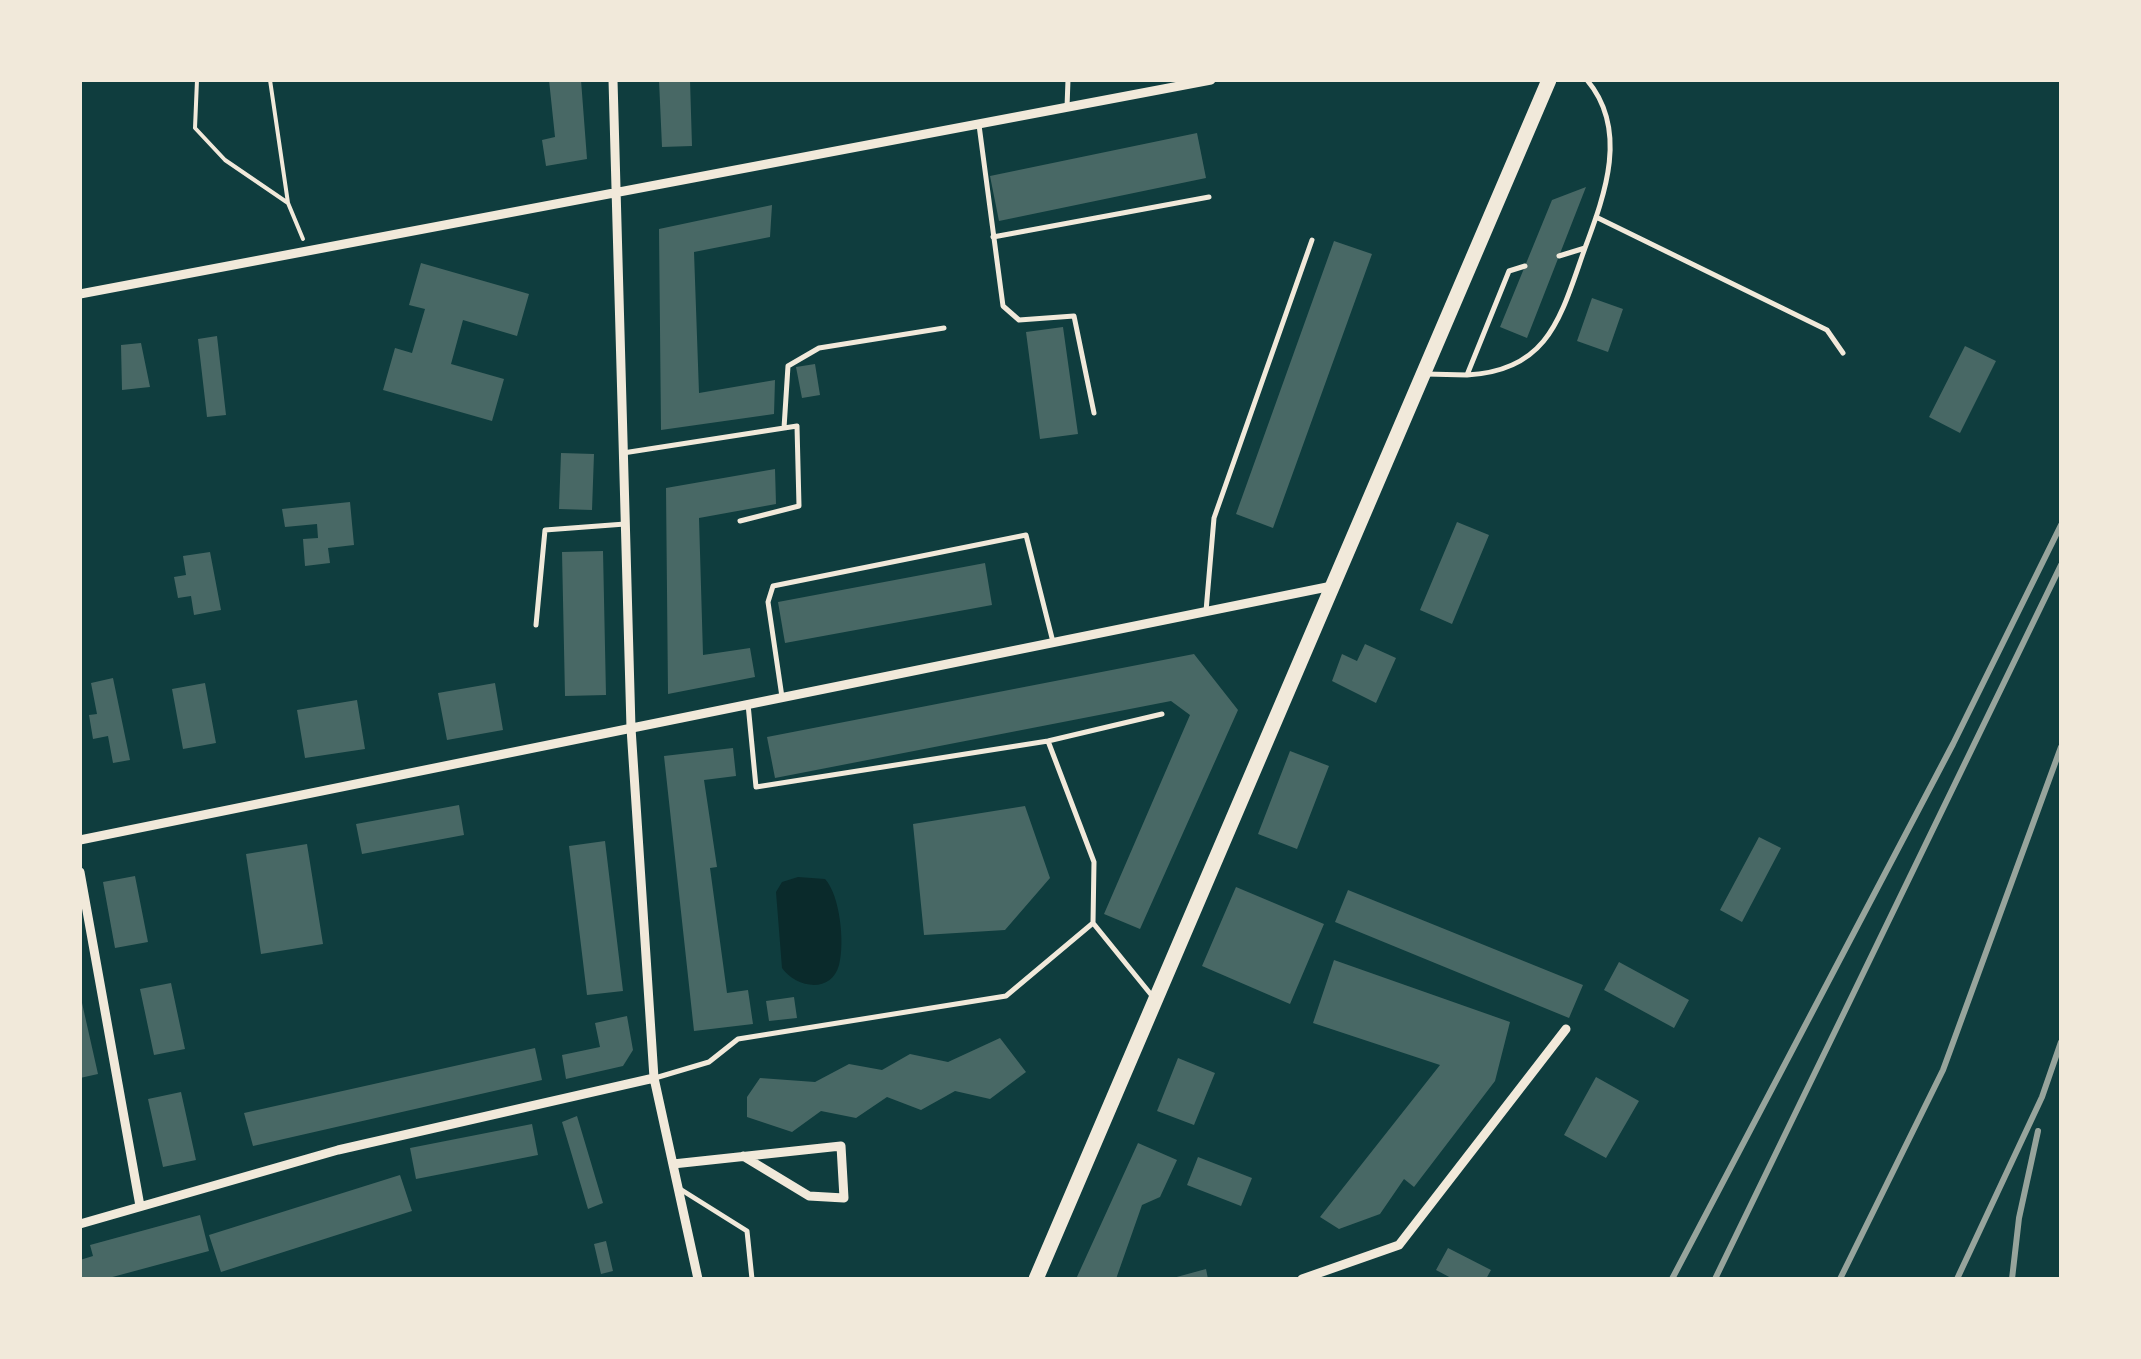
<!DOCTYPE html>
<style>
body{margin:0}
#map{position:relative;width:2141px;height:1359px;overflow:hidden;background:#0f3d3e;font-family:Montserrat,sans-serif}
canvas{display:block}
.frame{position:absolute;inset:0;border:82px solid #f1e9da;pointer-events:none}
</style>
<div id="map">
<canvas width="2141" height="1359"></canvas>
<div class="frame"></div>
</div>
<script>
const ctx = document.querySelector('canvas').getContext('2d');
ctx.lineJoin = 'round';
function fill(path, color) {
  ctx.fillStyle = color;
  ctx.fill(path, 'evenodd');
}
function stroke(path, color, width, dash) {
  ctx.strokeStyle = color;
  ctx.lineWidth = width;
  ctx.lineCap = dash ? 'butt' : 'round';
  ctx.setLineDash(dash || []);
  ctx.stroke(path);
}
const water = new Path2D(`
 M798,877L825,879C840,895 845,943 839,965C831,995 795,987 782,968L776,892L782,882Z`);
const building = new Path2D(`
 M549,80H581L587,159L546,166L542,140L555,137Z
 M659,80H690L692,146L662,147Z
 M1197,133L1206,178L999,221L990,176Z
 M1586,187L1527,338L1500,327L1552,200Z
 M772,205L770,237L694,252L699,393L775,380L774,414L661,430L659,229Z
 M1334,241L1372,254L1273,528L1236,514Z
 M421,263L529,294L517,336L463,320L451,364L504,379L492,421L383,390L395,348L412,353L425,309L409,305Z
 M1592,298L1623,309L1608,352L1577,341Z
 M1063,327L1078,434L1040,439L1026,332Z
 M217,336L226,415L207,417L198,339Z
 M141,343L150,387L122,390L121,345Z
 M1965,346L1996,361L1960,433L1929,417Z
 M815,364L820,395L802,398L796,367Z
 M561,453L594,454L592,510L559,509Z
 M775,469L776,504L699,518L703,655L750,648L755,677L668,694L666,488Z
 M350,502L354,545L328,548L330,563L305,566L303,539L318,538L317,524L285,527L282,509Z
 M1457,522L1489,535L1452,624L1420,610Z
 M603,551L606,695L565,696L562,552Z
 M210,552L221,610L194,615L191,596L178,598L174,577L186,575L183,556Z
 M985,563L992,605L785,643L778,602Z
 M1365,644L1396,658L1376,703L1332,681L1342,654L1357,661Z
 M1194,654L1238,710L1140,929L1104,914L1190,715L1171,701L775,778L767,737Z
 M113,678L130,760L113,763L108,736L93,739L89,715L97,714L91,683Z
 M205,683L216,743L183,749L172,689Z
 M495,683L503,730L447,740L438,693Z
 M357,700L365,749L305,758L297,710Z
 M733,748L736,776L704,780L717,867L710,868L727,993L748,990L753,1024L694,1031L664,756Z
 M1290,751L1329,766L1297,849L1258,834Z
 M459,805L464,835L362,854L356,824Z
 M1025,806L1050,878L1005,930L924,935L913,824Z
 M1759,837L1781,848L1742,922L1720,910Z
 M605,841L623,991L587,995L569,846Z
 M307,844L323,944L261,954L246,854Z
 M135,876L148,942L115,948L103,882Z
 M1236,887L1324,924L1290,1004L1202,966Z
 M1348,890L1583,985L1569,1018L1335,922Z
 M1334,960L1510,1022L1495,1081L1414,1187L1404,1179L1380,1214L1339,1229L1320,1217L1440,1065L1313,1023Z
 M1619,962L1689,1000L1674,1028L1604,990Z
 M171,983L185,1049L154,1055L140,989Z
 M80,994L98,1074L80,1078Z
 M794,997L797,1018L769,1021L766,1001Z
 M627,1016L633,1050L623,1066L566,1079L562,1055L600,1047L595,1023Z
 M1000,1038L1026,1072L990,1099L955,1091L921,1110L887,1097L856,1118L821,1111L792,1132L747,1117V1097L760,1078L815,1082L849,1064L882,1070L910,1054L948,1062Z
 M535,1048L542,1080L253,1146L244,1113Z
 M1178,1058L1215,1073L1194,1125L1157,1111Z
 M1596,1077L1639,1101L1606,1158L1564,1135Z
 M181,1092L196,1160L163,1167L148,1099Z
 M577,1116L603,1203L588,1209L562,1122Z
 M532,1124L538,1155L416,1179L410,1148Z
 M1138,1143L1177,1160L1160,1197L1142,1205L1116,1279H1076Z
 M1198,1157L1252,1178L1241,1206L1187,1185Z
 M400,1175L412,1211L221,1272L209,1235Z
 M200,1215L209,1251L105,1279H80V1260L93,1256L90,1245Z
 M606,1241L613,1271L601,1274L594,1244Z
 M1448,1248L1491,1270L1486,1279H1453L1436,1270Z
 M1206,1269L1208,1279H1174L1173,1278Z`);
const path = new Path2D(`
 M197,80L195,128L225,160L288,203
 M270,80L288,203L303,239`);
const service = new Path2D(`
 M1067,107L1068,80
 M979,125L1003,306L1019,320L1074,316L1094,413
 M1596,217L1827,330L1843,353
 M993,237L1209,197
 M1559,256L1585,248C1605,194 1629,130 1587,80
 M1426,374L1467,375L1509,271L1525,266
 M1467,375C1550,371 1561,315 1585,248
 M784,428L788,366L819,348L944,328
 M623,453L797,426L799,506L740,521
 M1206,611L1214,518L1312,240
 M536,625L545,530L625,524
 M782,697L768,602L773,586L1026,535L1053,642
 M748,704L756,787L1048,741L1162,714
 M1048,741L1094,862L1093,923
 M655,1078L709,1062L738,1039L1006,996L1093,923L1153,997
 M680,1189L747,1231L752,1279`);
const minor = new Path2D(`
 M613,80L631,728L654,1078L698,1279
 M80,294L1211,80
 M80,840L1332,586
 M80,872L140,1206
 M673,1164L841,1146L844,1198L809,1196L743,1156
 M80,1224L338,1150L654,1078
 M1302,1279L1399,1245L1566,1029`);
const trunk = new Path2D(`
 M1036,1279L1549,80`);
const rail = new Path2D(`
 M1672,1279L1953,744L2061,525
 M1715,1279L2061,565
 M1840,1279L1943,1070L2061,747
 M1957,1279L2042,1097L2061,1042
 M2012,1279L2019,1218L2038,1131`);
fill(water, '#0a2a2b');
fill(building, '#486865');
stroke(path, '#f1e9da', 4);
stroke(service, '#f1e9da', 5);
stroke(minor, '#f1e9da', 9);
stroke(trunk, '#f1e9da', 15);
stroke(rail, '#97a49c', 6);
</script>
